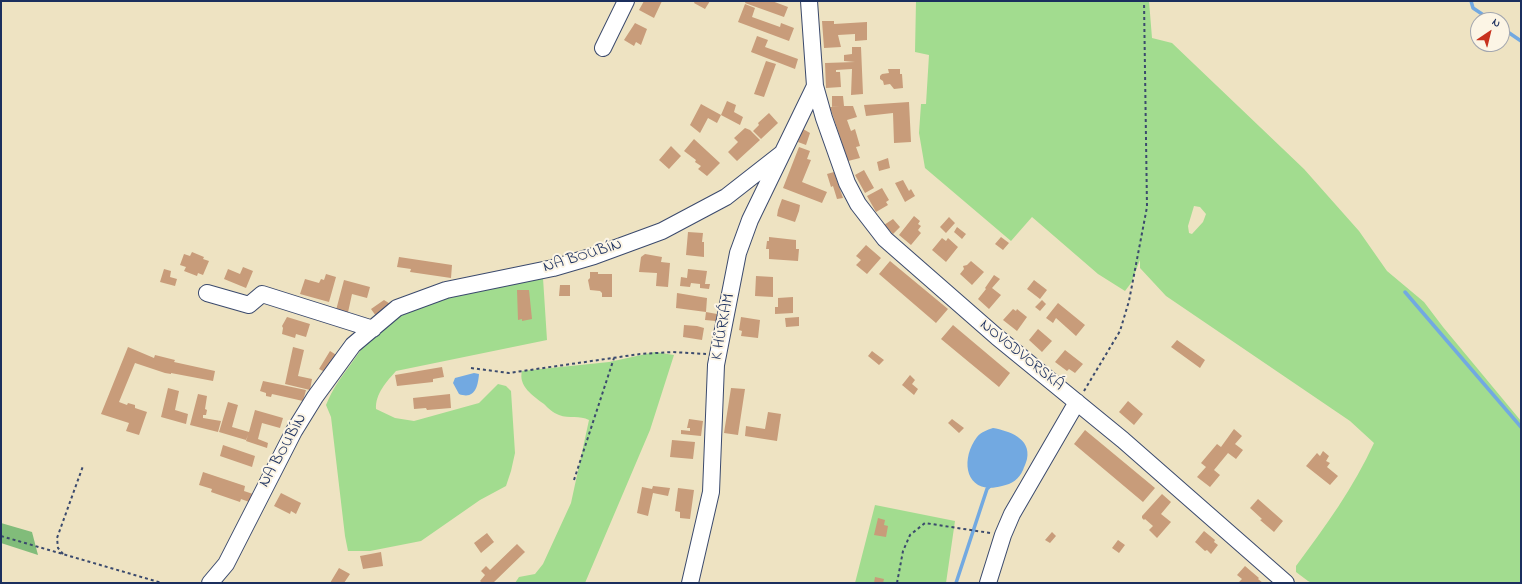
<!DOCTYPE html>
<meta charset="utf-8">
<style>
body{margin:0}
#map{position:relative;width:1522px;height:584px;overflow:hidden;background:#eee3c2;font-family:"Indie Flower",sans-serif}
canvas{display:block}
.frame{position:absolute;inset:0;border:2px solid #1b2f5e;pointer-events:none}
.north{position:absolute;left:1470px;top:12px;width:40px;height:40px;box-sizing:border-box;background:#fcf5e5;border:1px solid #a2a6af;border-radius:50%;rotate:35deg;font-size:11px;font-weight:700;line-height:16px;text-align:center;color:#1b2f5e}
.north::after{content:'';display:block;margin:auto;width:14px;height:18px;background:#c8321e;clip-path:polygon(50% 0,100% 100%,50% 72%,0 100%)}
</style>
<div id="map">
<canvas width="1522" height="584"></canvas>
<div class="frame"></div>
<div class="north">N</div>
</div>
<script>
const ctx = document.querySelector('canvas').getContext('2d');
ctx.lineJoin = 'round';
function fill(path, color) {
  ctx.fillStyle = color;
  ctx.fill(path, 'evenodd');
}
function stroke(path, color, width, dash) {
  ctx.strokeStyle = color;
  ctx.lineWidth = width;
  ctx.lineCap = dash ? 'butt' : 'round';
  ctx.setLineDash(dash || []);
  ctx.stroke(path);
}
function write(font, color, halo, rows, align = 'center') {
  ctx.font = font + ' "Indie Flower",sans-serif';
  ctx.lineWidth = 4;
  ctx.setLineDash([]);
  ctx.textBaseline = 'middle';
  ctx.strokeStyle = halo;
  ctx.fillStyle = color;
  for (const [text, x, y, turn = 0] of rows) {
    ctx.save();
    ctx.translate(x, y);
    ctx.rotate((+turn || 0) * Math.PI / 180);
    ctx.textAlign = isNaN(turn) ? turn : align;
    if (halo) ctx.strokeText(text, 0, 0);
    ctx.fillText(text, 0, 0);
    ctx.restore();
  }
}
const green = new Path2D(`
 M916,1H1149L1152,38L1172,43L1304,169L1359,231L1387,271L1424,302L1443,327L1521,421V583H1312L1308,581L1296,572V566C1325,527 1354,487 1374,443L1350,421L1166,296L1140,268V260L1131,283L1125,291L1098,274L1032,217L1011,241L925,168L919,133L921,104H926L929,55L915,52ZM1194,206L1200,207L1206,214L1203,222L1192,234L1189,233L1188,226Z
 M543,278L547,340L396,371C387,381 375,394 376,409L395,418L414,421L479,403L498,384L506,386L511,391L515,453L511,471L506,486L480,500L421,541L370,551H348L345,536L331,417L326,405C333,388 340,379 351,364C360,351 370,336 383,327C429,294 489,289 543,278Z
 M655,352L674,355L650,430L585,583H515L519,577L535,574L543,564L571,503L589,420C580,415 569,419 559,415C553,413 548,408 544,404C533,396 518,386 522,371L609,362Z
 M875,505L955,521L946,583H855Z`);
const forest = new Path2D(`
 M1,523L32,532L38,555L1,543Z`);
const water = new Path2D(`
 M474,373L479,374C478,386 475,400 459,394L453,383L455,378Z
 M993,428C1009,431 1031,438 1027,459C1026,463 1024,467 1023,470C1019,479 1012,484 1002,486C966,496 959,461 977,437C981,432 987,430 993,428Z`);
const stream = new Path2D(`
 M1471,1L1473,8L1491,20
 M1502,28L1521,41
 M1405,292L1521,427
 M956,583L987,489L990,486`);
const building = new Path2D(`
 M644,1H662L654,18L639,10Z
 M695,1H710L705,9L694,3Z
 M746,1H772L788,7L784,17L745,3Z
 M745,4L755,8L752,17L780,27L781,23L794,28L789,41L738,22Z
 M822,21H834V24L867,22V40L855,41V34L838,35L841,47L824,48Z
 M635,23L647,29L641,45L636,42L634,46L624,40Z
 M757,36L768,40L765,47L798,59L795,69L751,52Z
 M852,47H861L863,94L851,95L852,69L836,70V72H840L841,87L826,88L825,63L855,62L844,61V55L852,54Z
 M766,61L776,64L764,97L754,94Z
 M888,69H900V74H902L903,88L894,89L890,84L884,85L883,81L880,79V76L882,74L889,73Z
 M832,96H843L844,106H853L857,117L847,120L851,131L855,129L860,146L856,147L860,158L848,161L830,107L840,106L832,107Z
 M727,101L736,105L734,112L743,117L740,125L721,115Z
 M909,102L911,142L894,143L893,113L866,116L864,105Z
 M701,104L721,115L717,123L708,118L700,133L690,125Z
 M769,113L778,123L761,139L753,131L759,125L758,123Z
 M745,128L750,130L760,140L737,161L728,152L738,142L734,138Z
 M803,129L810,133L806,145L798,142Z
 M694,139L720,163L707,176L698,169L701,166L695,162L696,160L684,151Z
 M671,146L681,156L669,169L659,160Z
 M799,147L810,151L807,159L811,160L802,182L827,192L822,203L783,188Z
 M888,158L890,168L879,171L877,162Z
 M864,170L874,188L865,193L855,175Z
 M834,172L843,198L837,199L833,186L831,187L827,174Z
 M903,180L909,191L911,189L915,196L905,202L895,183Z
 M882,188L889,200L886,202L888,205L876,212L867,196Z
 M782,199L800,205L799,211L795,222L777,216L778,210Z
 M914,216L920,221L918,224L921,226L918,230L921,233L911,245L899,235Z
 M949,217L955,223L946,233L940,227Z
 M893,219L900,227L893,234L884,225Z
 M957,227L966,234L962,239L954,232Z
 M688,232L703,233L702,242H704V257L686,255Z
 M769,237L796,240V249H799L798,261L769,259V249H766L767,241H769Z
 M1001,237L1009,243L1003,250L995,244Z
 M942,238L946,241L948,238L958,247L946,262L932,250Z
 M866,245L881,258L867,274L856,265L861,260L856,256Z
 M192,252L204,257L203,259L209,261L203,275L198,273L197,276L184,271L186,267L180,265L184,254L190,256Z
 M645,254L662,257L661,262L670,263L668,287L656,286L657,273L639,272L641,257Z
 M399,257L452,265L451,278L410,272L411,269L397,267Z
 M890,261L948,309L936,323L879,274Z
 M971,261L984,272L972,285L960,274L964,269L963,266L967,265Z
 M243,267L253,271L246,288L224,279L228,269L240,274Z
 M164,269L171,271L170,277L177,279L175,286L160,282Z
 M688,269L707,271L705,284H710L709,289L700,288V284L691,283L690,287L680,286L681,277L687,278Z
 M590,272H598V274H612V297H602V293L600,291L590,290L588,280L590,278Z
 M326,274L336,277L329,302L300,294L305,279L319,283L321,279L324,280Z
 M994,275L1000,279L992,288L1001,295L989,309L978,299L986,289L985,288Z
 M756,276L773,277V297L755,296Z
 M344,280L370,287L367,298L352,294L347,317L335,314Z
 M1034,280L1047,290L1040,299L1027,289Z
 M560,285H570V296H559Z
 M517,290H529L532,319L522,321V319L518,320Z
 M677,293L707,298L706,312L676,308Z
 M793,297V313L775,314V307H778V298Z
 M384,300L392,305L376,316L371,309Z
 M1042,300L1046,304L1040,311L1035,307Z
 M1058,303L1085,325L1076,336L1056,318L1053,323L1046,318Z
 M1013,309L1016,311L1017,309L1027,317L1017,331L1003,320Z
 M706,312L717,314L716,321L705,320Z
 M287,317L310,324L306,337L296,334L295,338L282,334L283,328L282,326Z
 M741,317L760,320L758,338L741,336L742,331L739,330Z
 M799,317V326L786,327L785,318Z
 M684,325L697,326L704,328L702,340L683,337Z
 M953,325L1010,373L999,387L941,339Z
 M1038,329L1052,341L1042,352L1029,340Z
 M1177,340L1205,360L1200,368L1171,347Z
 M128,347L154,358L155,355L175,360L174,362L215,371L213,381L171,373V374L165,373L135,363L119,402L127,405L128,403L135,405V408L147,412L139,435L126,431L129,423L101,414Z
 M293,347L304,350L298,376L312,379L310,390L285,384Z
 M1065,350L1083,364L1075,373L1069,369L1067,371L1055,362Z
 M330,351L338,356L327,373L319,369Z
 M872,351L884,360L879,365L868,356Z
 M442,367L444,377L433,379V382L397,386L395,375Z
 M910,375L915,380L912,384L918,389L914,395L902,385Z
 M263,381L306,390L303,401L272,394L271,397L266,396V393L260,391Z
 M168,388L179,391L175,410L188,414L186,424L161,417Z
 M731,388L745,389L738,435L724,433Z
 M198,394L207,396L205,409L207,410L206,415H203V418L221,421L218,432L190,425Z
 M450,394L451,408L427,410L426,408L414,409L413,398Z
 M1128,401L1143,414L1134,425L1119,412Z
 M228,402L238,405L232,427L249,432L255,410L283,418L280,428L262,423L258,439L268,443L267,448L246,441L248,435L246,440L219,432Z
 M768,412L781,414L777,441L745,436L746,426L765,429Z
 M689,419L703,421L701,436L681,434V430L690,431V428H687Z
 M952,419L964,428L959,433L948,423Z
 M1234,429L1242,436L1235,444L1243,450L1236,459L1228,453L1214,470L1220,475L1210,487L1197,477L1206,467L1201,463L1217,444L1221,447Z
 M1085,430L1155,488L1143,502L1074,444Z
 M672,440L695,442L693,459L670,457Z
 M223,445L255,456L252,467L220,456Z
 M1323,451L1329,456L1326,461L1330,463L1327,467L1338,476L1330,485L1306,466L1317,453L1320,456Z
 M203,472L245,486L244,491L256,495L252,503L241,499L240,502L211,492L212,489L199,485Z
 M653,486L670,488L668,496L653,493L648,516L637,513L642,487L652,489Z
 M678,488L694,490L690,519L680,518V512L675,511Z
 M281,493L301,503L296,514L291,511L290,514L274,506Z
 M1162,494L1171,502L1161,514L1171,522L1157,538L1149,530L1153,526L1145,519L1144,520L1142,518V516Z
 M1258,499L1283,521L1274,532L1260,520L1262,519L1250,508Z
 M878,518L885,520L884,525L888,526L886,537L874,535Z
 M1204,531L1215,540L1214,542L1218,545L1211,554L1207,550L1205,551L1195,542Z
 M1052,532L1056,536L1050,543L1045,540Z
 M487,533L494,542L481,553L474,543Z
 M1118,540L1125,545L1119,553L1112,548Z
 M517,544L525,552L493,583H482L480,581L485,575L481,571L486,566L490,570Z
 M381,552L383,566L363,569L360,556Z
 M1245,566L1259,578L1258,579L1263,583H1241L1239,582L1242,579L1237,575Z
 M339,568L350,574L344,583H330Z
 M875,577L884,579L883,583H874Z`);
const path = new Path2D(`
 M471,368L509,373L640,354L673,352L706,354
 M1084,391L1120,331L1129,301L1147,207L1144,1
 M574,480L614,358
 M1,536L162,583
 M63,554L58,548L57,538L83,466
 M897,583L903,551L910,535L925,523L990,533`);
const minor = new Path2D(`
 M809,1L815,86L824,118L847,183L858,204L885,239L997,337L1123,440L1286,583
 M603,48L626,1
 M207,293L249,305L262,294L373,329
 M210,583L226,564L294,431L315,397L353,345L397,308L446,290L553,268L594,256L662,231L726,197L781,154
 M690,583L711,492L716,365L738,253L750,220L815,86
 M988,583L1003,535L1012,514L1077,402`);
const streetNames = [
 ["NA BOUBÍN",583,257,-17],
 ["K HŮRKÁM",724,327,-79],
 ["NOVODVORSKÁ",1021,356,39],
 ["NA BOUBÍN",284,451,-61]
];
fill(green, '#a2dc8f');
fill(forest, '#81bc7a');
fill(water, '#72a9e1');
stroke(stream, '#72a9e1', 3.5);
fill(building, '#c89c7a');
stroke(minor, '#3b4a6d', 18);
stroke(path, '#3b4a6d', 2, [3, 3]);
stroke(minor, '#fff', 16);
write('16px', '#1b2f5e', '#fcf5e5', streetNames);
</script>
